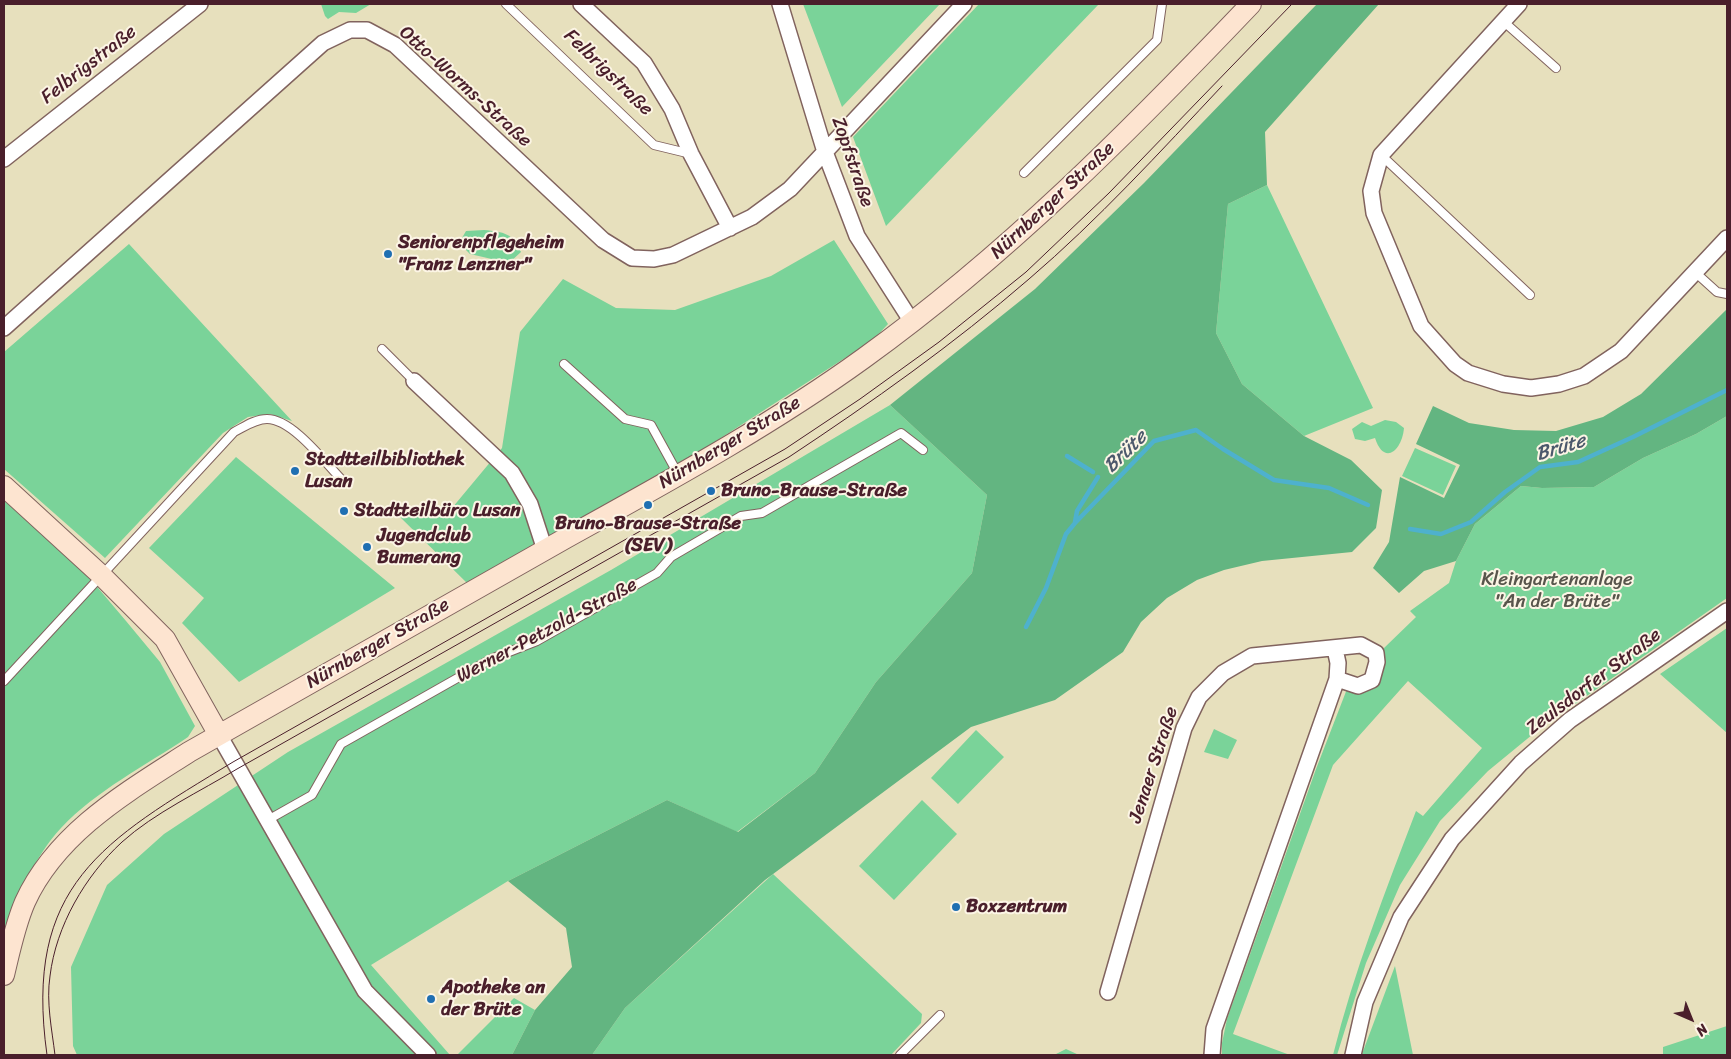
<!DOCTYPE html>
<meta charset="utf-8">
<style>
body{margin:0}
#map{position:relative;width:1731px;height:1059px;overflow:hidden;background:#e7e0bd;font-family:Sriracha,sans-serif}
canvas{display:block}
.frame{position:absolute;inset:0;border:5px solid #4a1f2b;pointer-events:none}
.north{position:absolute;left:1666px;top:994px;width:50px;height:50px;-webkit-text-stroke:4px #fcf5e5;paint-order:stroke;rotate:136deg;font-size:14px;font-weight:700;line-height:20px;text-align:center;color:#4a1f2b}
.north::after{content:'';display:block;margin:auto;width:18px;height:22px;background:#4a1f2b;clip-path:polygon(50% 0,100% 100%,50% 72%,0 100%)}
</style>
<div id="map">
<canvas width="1731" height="1059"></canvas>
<div class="frame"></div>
<div class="north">N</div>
</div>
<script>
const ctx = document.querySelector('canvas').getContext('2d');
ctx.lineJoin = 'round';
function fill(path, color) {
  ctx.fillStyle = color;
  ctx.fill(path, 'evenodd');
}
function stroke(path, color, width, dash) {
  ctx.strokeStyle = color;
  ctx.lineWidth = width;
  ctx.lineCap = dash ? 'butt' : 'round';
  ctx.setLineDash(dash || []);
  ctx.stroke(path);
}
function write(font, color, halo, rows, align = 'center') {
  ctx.font = font + ' Sriracha,sans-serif';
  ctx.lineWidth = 4;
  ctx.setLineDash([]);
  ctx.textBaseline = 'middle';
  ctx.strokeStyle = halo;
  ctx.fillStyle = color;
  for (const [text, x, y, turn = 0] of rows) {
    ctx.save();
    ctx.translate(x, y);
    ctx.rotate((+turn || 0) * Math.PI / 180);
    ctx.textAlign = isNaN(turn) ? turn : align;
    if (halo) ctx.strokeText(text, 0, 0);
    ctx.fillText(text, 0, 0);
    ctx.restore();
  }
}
const green = new Path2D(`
 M321,4H371L356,13L339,12L328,19L325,16Z
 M803,4H940L842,107Z
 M979,4H1099L886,226L853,137Z
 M1267,185L1373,408L1304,436L1242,384L1216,333L1228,204Z
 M484,230C504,232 513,233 521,252L509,263L470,254L459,243L466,231Z
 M834,240L888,324L873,340L696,454L469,585L400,517L452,508L502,448L520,332L563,279L616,308L675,310L771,276Z
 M129,244L292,421L270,414L248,417L223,433L105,558L4,469V352Z
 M890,405L987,495L972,573L876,682L815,773L737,832L667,800L508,881L371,965L450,1055H77L73,1046L71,967L107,885L164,834L288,752L611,570Z
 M1727,416V598L1538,730L1488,771L1440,821L1400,885L1366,963L1337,1055H1333C1354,971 1385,892 1416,811L1423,816L1482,748L1408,681L1333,765L1233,1034L1290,1055H1222V1043L1227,1019L1316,769L1347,689L1375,683L1383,672V649L1416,617L1410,611L1449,583L1456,561L1475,524L1521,486L1542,488L1594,487L1643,458L1696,434Z
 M1385,420L1396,422L1404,428C1402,451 1384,466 1375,438L1365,441L1355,439L1352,429L1362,422L1371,426Z
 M1415,448L1456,466L1443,495L1402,476Z
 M236,457L395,588L239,682L182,623L204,598L149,548Z
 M4,496L82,569L126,621L160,662L195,726L188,737C145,766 97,790 61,828C34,857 19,896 4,931Z
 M1727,628V733L1660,674Z
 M1214,729L1237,740L1228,759L1204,752Z
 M976,730L1004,757L958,804L931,778Z
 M922,800L957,834L894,900L859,866Z
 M773,874L922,1014L921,1023L891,1055H592L625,1008Z
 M1395,966L1413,1055H1362V1054Z
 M514,998L535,1010L512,1055H457Z
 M1727,1026V1055H1663V1047Z
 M1066,1049L1079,1055H1054Z`);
const forest = new Path2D(`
 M1317,4H1379L1265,132L1267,185L1228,204L1216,333L1242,384L1304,436L1351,460L1382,490L1376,528L1352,552L1262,561L1224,570L1197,580L1167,598L1141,622L1123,652L1055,700L971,727L765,880L625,1008L592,1055H512L535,1010L572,967L566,928L508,881L667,800L738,832L815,773L876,682L972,573L987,495L890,405L1035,289L1144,183Z
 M1727,309V416L1696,434L1643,458L1594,487L1542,488L1521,486L1475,524L1456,561L1424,571L1399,593L1373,568L1389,542L1400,477L1444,498L1460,465L1416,444L1433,406L1469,423L1514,430L1556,431L1603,417L1641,394Z`);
const stream = new Path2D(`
 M1067,456L1093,472
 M1075,522L1077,511L1098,477
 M1410,529L1441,534L1471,522L1505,492L1540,467L1578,462L1633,437L1727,390
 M1026,627L1046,588L1066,534L1075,523L1154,441L1196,430L1223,449L1274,480L1329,488L1368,505`);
const lane = new Path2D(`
 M506,4L654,145L691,154
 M1503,21L1556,68
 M1381,155L1530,295
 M1024,173L1157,40L1162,4
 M1696,273L1717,292L1727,294
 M382,349L414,381
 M564,364L625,419L651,425L678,474
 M4,681L234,432C244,427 255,419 267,419C293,419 326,464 344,482
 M266,821L312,795L341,744L491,659L537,641L657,573L671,557L741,516L762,513L901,433L923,450
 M900,1055L940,1015`);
const street = new Path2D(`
 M581,4L644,63L672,109L691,154L730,228
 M780,4L825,152L857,236L912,322
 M1519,4L1381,155L1371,191L1374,213L1421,326L1455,364L1468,373L1503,384L1531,388L1559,384L1584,376L1621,351L1727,238
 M4,159L200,4
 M4,328L323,43L350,30H367L395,45L603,240L632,258L654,259L673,255L752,217L790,189L964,4
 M414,381L512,473L530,504L545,550
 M219,735L365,991L428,1055
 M1108,992L1184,728L1199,697L1223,673L1252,656L1361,645L1376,653L1377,662L1372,680L1358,686L1337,679
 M1212,1055L1214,1029L1337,679L1338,663L1335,649
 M1353,1055L1365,1002L1401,917L1452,839L1521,763L1570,720L1727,611`);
const secondary = new Path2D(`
 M4,486L101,575L165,639L219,735
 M4,975C10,950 15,925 25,902C57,832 127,792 189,752C314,680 440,609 566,538C667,482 770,426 864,358C1007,255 1130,131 1251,4`);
const tram = new Path2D(`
 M47,1055C23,885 103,841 233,762L785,449L860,399L939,342L1026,272L1109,193L1292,4
 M55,1055C52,1030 46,1002 50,976C56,926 85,876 122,842C154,813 201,791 237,769L789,457C872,402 954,344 1029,279C1098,220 1160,152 1222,86`);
const markers = [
 [388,254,5,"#1f6fb2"],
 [295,471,5,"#1f6fb2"],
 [711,491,5,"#1f6fb2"],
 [648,505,5,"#1f6fb2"],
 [344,511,5,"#1f6fb2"],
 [367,547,5,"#1f6fb2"],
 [956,907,5,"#1f6fb2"],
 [431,999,5,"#1f6fb2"]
];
const streetNames = [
 ["Felbrigstraße",89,65,-38],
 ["Felbrigstraße",608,73,44],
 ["Otto-Worms-Straße",465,87,42],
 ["Zopfstraße",852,162,71],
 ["Nürnberger Straße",1053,201,-43],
 ["Nürnberger Straße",730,443,-31],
 ["Werner-Petzold-Straße",547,631,-28],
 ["Nürnberger Straße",378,644,-30],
 ["Zeulsdorfer Straße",1594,682,-37],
 ["Jenaer Straße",1154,765,-72]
];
const poiNames = [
 ["Seniorenpflegeheim",398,243],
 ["\"Franz Lenzner\"",398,265],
 ["Stadtteilbibliothek",305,460],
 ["Lusan",305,482],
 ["Bruno-Brause-Straße",721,491],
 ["Stadtteilbüro Lusan",354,511],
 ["Bruno-Brause-Straße",648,524,"center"],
 ["(SEV)",648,546,"center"],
 ["Jugendclub",377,536],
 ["Bumerang",377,558],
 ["Boxzentrum",966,907],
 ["Apotheke an",441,988],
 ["der Brüte",441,1010]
];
const parkNames = [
 ["Kleingartenanlage",1557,580],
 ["\"An der Brüte\"",1557,602]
];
const waterNames = [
 ["Brüte",1561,448,-17],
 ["Brüte",1126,452,-44]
];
fill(green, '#7ad399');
fill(forest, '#63b581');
stroke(stream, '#4eb1cd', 4.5);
stroke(lane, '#81635e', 10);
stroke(street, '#81635e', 18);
stroke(secondary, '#81635e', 22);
stroke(lane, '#fff', 8);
stroke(street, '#fff', 15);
stroke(secondary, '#fde4d0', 20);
stroke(tram, '#4a1f2b', 1);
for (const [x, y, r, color] of markers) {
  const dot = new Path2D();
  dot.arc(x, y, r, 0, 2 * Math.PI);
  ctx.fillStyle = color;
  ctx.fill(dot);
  stroke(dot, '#fcf5e5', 2);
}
write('19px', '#4a1f2b', '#fcf5e5', streetNames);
write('bold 19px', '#4a1f2b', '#fcf5e5', poiNames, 'left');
write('19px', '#58554c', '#fcf5e5', parkNames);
write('italic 20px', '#4c596c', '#fcf5e5', waterNames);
</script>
